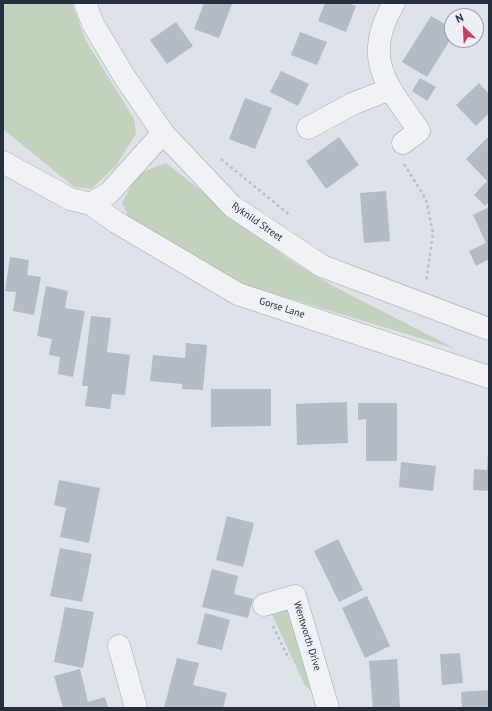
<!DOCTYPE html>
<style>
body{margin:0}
#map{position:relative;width:492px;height:711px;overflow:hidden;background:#dde2e8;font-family:"PT Sans",sans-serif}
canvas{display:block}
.frame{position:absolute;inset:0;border:4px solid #25303f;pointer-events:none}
.north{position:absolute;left:444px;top:8px;width:40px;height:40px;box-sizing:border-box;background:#ecf0f5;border:1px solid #9ca3ac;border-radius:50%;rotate:336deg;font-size:11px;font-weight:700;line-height:16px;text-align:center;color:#25303f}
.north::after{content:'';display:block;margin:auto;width:14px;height:18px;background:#d63856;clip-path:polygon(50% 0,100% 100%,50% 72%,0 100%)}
</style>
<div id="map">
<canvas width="492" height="711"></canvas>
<div class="frame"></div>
<div class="north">N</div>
</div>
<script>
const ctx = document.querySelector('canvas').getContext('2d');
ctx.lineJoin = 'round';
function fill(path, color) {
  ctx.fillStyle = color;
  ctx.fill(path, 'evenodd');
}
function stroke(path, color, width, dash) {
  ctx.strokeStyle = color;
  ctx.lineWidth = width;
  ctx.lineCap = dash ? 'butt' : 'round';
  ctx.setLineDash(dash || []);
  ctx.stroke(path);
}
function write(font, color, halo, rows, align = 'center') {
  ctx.font = font + ' "PT Sans",sans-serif';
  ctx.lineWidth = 3;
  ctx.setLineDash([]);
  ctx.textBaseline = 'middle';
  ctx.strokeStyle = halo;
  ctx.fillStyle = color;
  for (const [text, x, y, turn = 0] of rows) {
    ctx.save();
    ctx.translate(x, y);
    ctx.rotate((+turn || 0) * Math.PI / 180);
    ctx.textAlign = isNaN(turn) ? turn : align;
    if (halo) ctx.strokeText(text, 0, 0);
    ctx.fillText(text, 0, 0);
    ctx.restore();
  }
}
const green = new Path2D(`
 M3,3H72L85,39L134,119L136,134L115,167L91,189L74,187L3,129Z
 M166,163L287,258L333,286L456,349L232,281L132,225L122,203L137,174Z
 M292,601L322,698L305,686L269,608Z`);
const building = new Path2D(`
 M204,3L232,4L219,38L194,29Z
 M325,3H348L356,6L346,32L318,21Z
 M431,16L452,28V37L427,77L402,62Z
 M176,22L193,46L167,64L150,40Z
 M300,32L327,42L317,65L291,55Z
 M281,71L309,84L298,106L270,92Z
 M420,78L436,87L427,101L412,91Z
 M479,83L489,94V113L476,126L456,105Z
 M245,98L272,108L255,149L229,139Z
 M339,137L359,165L326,189L306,161Z
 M488,137L489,202L485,206L474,195L487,181L466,159Z
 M386,191L390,241L364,243L360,193Z
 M489,207V259L476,266L469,251L486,243L473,215Z
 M10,257L29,260L27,275L41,277L34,315L13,311L16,292L5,291Z
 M46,286L68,291L65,308L85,311L73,377L58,374L60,357L49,355L52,339L37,336Z
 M91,316L111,318L107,352L130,355L125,395L112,394L110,409L85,406L88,386H82Z
 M186,343L207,345L203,390L182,389V384L150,381L153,355L185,358Z
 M211,389H271V426L211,427Z
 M347,402L348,443L297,445L296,404Z
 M358,403H397V461H366V419L358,420Z
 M488,452L489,491L473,490L474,469L487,470Z
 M401,462L436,466L433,491L399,487Z
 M59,480L100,488L89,543L60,537L66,508L54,505Z
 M227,516L254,523L243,567L216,560Z
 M338,539L363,590L339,602L314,551Z
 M60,548L92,554L82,602L50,596Z
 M212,569L238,576L234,594L253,599L248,618L202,607Z
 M367,596L390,646L365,658L342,608Z
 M65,607L94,612L83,668L54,662Z
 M205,613L230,620L222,650L197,644Z
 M460,653L463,683L442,685L440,654Z
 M177,658L199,663L193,685L227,693L223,708H164Z
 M397,659L400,708H373L369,661Z
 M80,669L88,702L105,697L108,708H63L54,676Z
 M489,690V708H462L461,692Z`);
const path = new Path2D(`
 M221,159L291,216
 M404,164L426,199L433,233L426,282
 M273,626L289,659`);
const minor = new Path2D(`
 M85,3L93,24L124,76L163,133L232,206L322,266L489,329
 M394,3C361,60 387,84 419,131L403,143
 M308,128L352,104L390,89
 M3,162L70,199L91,204L109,193L163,133
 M91,204L116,222L238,294L489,377
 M264,605L295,596L328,708
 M119,646L136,708`);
const streetNames = [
 ["Ryknild Street",257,222,35],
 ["Gorse Lane",282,308,18],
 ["Wentworth Drive",307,636,73]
];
fill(green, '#c3d2bd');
fill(building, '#b4bbc5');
stroke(minor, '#a2a9b2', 23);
stroke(path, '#bbc0c6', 2.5, [3, 3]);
stroke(minor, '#f0f2f6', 22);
write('10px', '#25303f', '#ecf0f5', streetNames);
</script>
